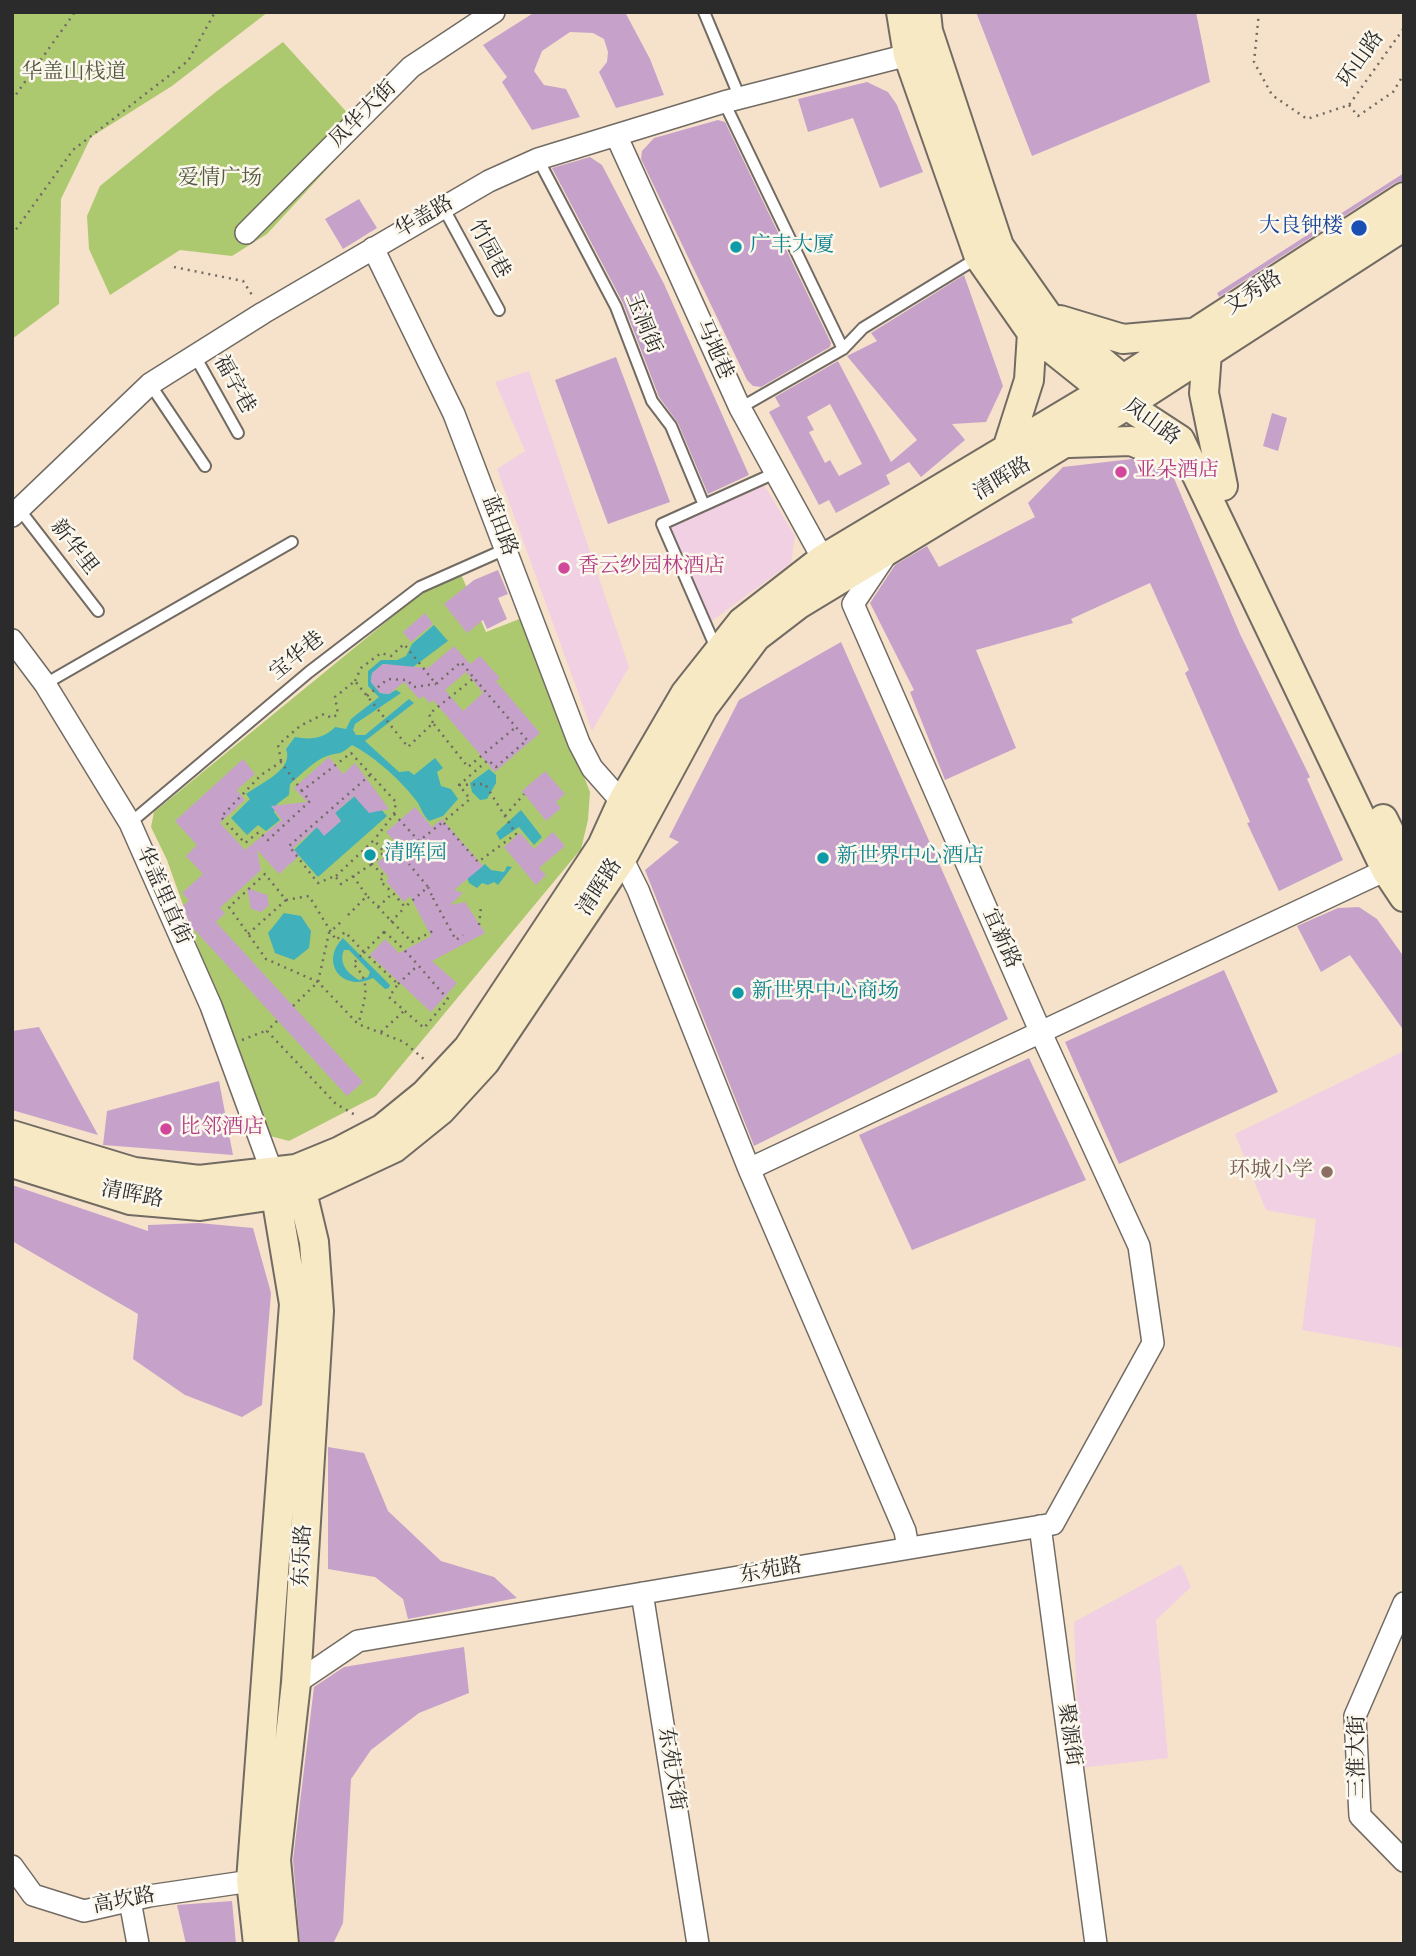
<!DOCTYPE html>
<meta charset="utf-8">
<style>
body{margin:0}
#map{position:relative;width:1416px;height:1956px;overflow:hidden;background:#f6e2ca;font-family:"IM FELL English",serif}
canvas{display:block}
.frame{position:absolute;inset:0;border:14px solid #2b2b2b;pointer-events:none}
</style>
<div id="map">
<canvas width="1416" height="1956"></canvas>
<div class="frame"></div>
</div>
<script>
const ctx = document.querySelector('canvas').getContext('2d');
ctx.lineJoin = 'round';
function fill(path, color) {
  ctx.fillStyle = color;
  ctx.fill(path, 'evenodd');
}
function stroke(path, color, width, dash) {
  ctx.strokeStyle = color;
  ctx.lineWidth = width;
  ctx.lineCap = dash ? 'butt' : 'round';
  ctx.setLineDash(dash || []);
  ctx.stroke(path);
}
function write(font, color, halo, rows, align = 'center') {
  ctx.font = font + ' "IM FELL English","Noto Serif SC",serif';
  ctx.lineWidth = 5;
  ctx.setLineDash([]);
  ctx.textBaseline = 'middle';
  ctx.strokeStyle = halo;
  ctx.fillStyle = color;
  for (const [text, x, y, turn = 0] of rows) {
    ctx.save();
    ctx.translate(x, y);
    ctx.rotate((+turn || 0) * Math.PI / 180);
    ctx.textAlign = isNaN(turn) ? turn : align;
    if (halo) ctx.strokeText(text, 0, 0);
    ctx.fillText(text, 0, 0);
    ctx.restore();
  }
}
const built = new Path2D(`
 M529,371L629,667L592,731L497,469L525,451L495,382Z
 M758,475L795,536L791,563L702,628L657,521Z
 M1404,1051V1348L1302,1330L1316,1219L1266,1210L1235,1134Z
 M1181,1564L1191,1587L1156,1620L1168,1758L1079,1768L1074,1622Z`);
const green = new Path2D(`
 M12,12H268L172,86L91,137L61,199L59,304L12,339Z
 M283,42L363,130L267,234L232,256L180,250L110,295L89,249L87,216L100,186L217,91Z
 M460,572L486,632L522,618L590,792L588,820L581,849L376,1096L289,1141L270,1136L235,1051L167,860L151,827L154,812L420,594Z`);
const water = new Path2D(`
 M434,625L448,641L401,676L392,665L383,664L372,673L371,682L380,693L389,694L396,690L401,693L355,724L353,730L356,735H365L409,699L414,703L365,741L399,772L409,771L414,775L435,758L443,768L437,772L441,786L451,789L458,799L443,816L429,821C423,815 422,810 418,803C403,782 374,756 352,745C337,757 342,751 327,756C315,760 300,775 290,784L289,795L277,804L274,812L280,820L266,831L258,825L247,835L231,818L250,799L246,794C263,782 294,769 286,749L295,737C310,740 324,739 335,727L346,729L351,719L379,697L368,686V671L381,660H397L406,656L412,644Z
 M489,769L496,775V783L487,799L480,800L472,792L470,783Z
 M363,789L387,816L318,877L294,850L317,827L324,835L341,821L335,813Z
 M521,810L542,837L534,845L519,827L500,840L496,833Z
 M461,860L475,872L485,864L491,870L504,872L507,866L512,867L498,885L494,882L488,885L482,883L477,888L469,883Z
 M284,913L301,916L311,931L309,948L294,960L275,953L268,933Z
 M343,938L390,985L389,988L385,989L373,978C342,993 319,962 343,938ZM344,950H349L370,972L368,977L359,980C348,974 338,963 344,950Z`);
const building = new Path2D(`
 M535,12H625L650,59L664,95L616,108L599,72L607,62L608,52L604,39L593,33L570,32L542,51L534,71L544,85L566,89L580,117L532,130L502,82L507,77L483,45Z
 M976,12H1196L1210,82L1032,156Z
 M867,82L888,92L897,105L923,172L880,188L853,118L808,132L798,99Z
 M718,120L725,122L831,343L830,347L761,387L753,386L747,380L641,159L642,151L654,138Z
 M590,157L602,165L664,284L749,475L708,494L678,423L659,397L623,303L552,168Z
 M1404,173V180L1395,183L1219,297L1217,293Z
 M359,199L377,228L343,249L325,219Z
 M964,275L1003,386L986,422L952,424L965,440L921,477L909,462L886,475L890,484L836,513L829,500L819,505L769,412L780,406L775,397L838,361L891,462L917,440L847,356L877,341L871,333ZM830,404L862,464L839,476L830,460L825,463L809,432L814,430L807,417Z
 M616,357L670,502L608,524L555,380Z
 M1272,413L1287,418L1278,451L1263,446Z
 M1132,459L1173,476L1240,634L1310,777L1307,779L1343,860L1279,891L1247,823L1250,822L1185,673L1189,670L1150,583L1071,619L1073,623L976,650L1016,748L945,780L910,692L914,690L870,603L895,565L927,546L939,567L1035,517L1028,503L1063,467Z
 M498,570L508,594L498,598L507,619L487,629L483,620L467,633L444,604L474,580Z
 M425,613L433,624L411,642L403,632Z
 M841,642L1008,1019L754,1146L645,870L679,842L669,837L739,700Z
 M454,646L470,664L480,656L500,678L496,681L540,733L495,772L433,700L430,703L423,696L419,699L404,682L389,694L380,693L371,682L372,673L383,664L428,668ZM466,672L483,693L463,711L445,690Z
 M329,757L343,774L355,763L389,809L369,813L354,796L335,813L341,821L324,836L317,827L293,848L299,856L279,874L257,850L261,870L220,908L225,913L216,922L363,1082L347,1096L190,925L183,906L189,900L182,893L203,874L186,856L197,845L175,821L243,759L255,774L237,790L245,800L220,823L245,850L282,820L271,806L307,802L294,788Z
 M545,771L565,794L556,802L561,808L546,821L522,791Z
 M415,807L432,827L442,819L483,866L454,890L463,893L450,905L465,902L485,933L432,961L457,983L431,1012L370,955L385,939L399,953L431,936L410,896L404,902L386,881L389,878L377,863L398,845L386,832Z
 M553,832L565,846L539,868L546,875L536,885L504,847L520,833L534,849Z
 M247,888L267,895L269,905L261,912L251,909Z
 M1359,907L1377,919L1404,957V1031L1350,955L1321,972L1297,926L1338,908Z
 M1224,970L1278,1092L1119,1164L1065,1042Z
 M39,1027L98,1135L12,1110V1031Z
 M1029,1058L1086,1180L912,1250L859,1135Z
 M219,1081L233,1155L103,1145L107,1111Z
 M12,1185L148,1231V1225L199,1223L253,1228L271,1293L262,1405L242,1417L185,1395L133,1359L138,1314L12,1241Z
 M328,1447L364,1453L388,1511L441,1561L494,1577L517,1598L408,1619L403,1599L375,1577L328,1569Z
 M464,1647L469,1693L419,1713L371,1750L351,1779L343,1923L333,1944H300L293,1860L314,1687L344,1667Z
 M232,1901L236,1944H186L177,1905Z`);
const path = new Path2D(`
 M1259,12L1254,62L1272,95L1307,119L1349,105L1404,28
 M12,100L75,12
 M1349,105L1358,116L1393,92L1404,74
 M12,235L73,150L188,61L215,12
 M174,267L243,281L254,298
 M355,681L361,668L381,653L391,656L404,644L436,684L461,662L474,678L429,714L433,723
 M367,696L388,679L407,680L414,687L436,684
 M281,761L278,745L300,726L324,714L332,718L338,714L335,697L355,681L408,747L433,723L468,767L516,727
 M370,775L289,846L318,883L335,876L341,884L372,864
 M459,785L485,784L516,834L478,862L443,822L470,799L459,785L488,760L496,767L527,740L474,678
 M302,791L281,762L261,775L221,817L245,843L259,832L268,840L310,801L302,791L351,753L396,802L394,814L374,840
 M394,814L419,841L443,822
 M505,816L524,794
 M336,876L374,840L384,852L372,864L384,876L380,881L393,893
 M353,876L367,896
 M428,887L432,896
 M433,898L456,940L463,935
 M286,900L309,896L336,940L345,932L364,952L353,964C373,982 364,1000 359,1022
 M378,907L393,893L405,907L428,887L409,864
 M348,915L367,896L412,942L433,931
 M391,922L405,907
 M479,925L481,907
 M384,932C408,950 427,977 448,999L424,1028L389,997L398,984L364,952Z
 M248,934L286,900L265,874L229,907L266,959L318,982L358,1024L404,1042L426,1061
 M398,984L415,968
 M293,1006L318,982L329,933L342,921
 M277,1021L267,1031L336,1104L357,1116
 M381,1032L404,1011
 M242,1040L265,1031`);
const lane = new Path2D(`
 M704,12L740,98
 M724,102L843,349
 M538,159L616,307L652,401L671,426L704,505
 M443,207L499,310
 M195,356L238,433
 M150,384L205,466
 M740,408L843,349L863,328L979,257
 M19,509L98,611
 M716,648L662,524L775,473
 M45,684L292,542
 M130,823L309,672L420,587L508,548`);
const street = new Path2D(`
 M616,135L740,408L823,559
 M246,233L411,67L494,12
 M373,248L454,414L579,743L592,768L622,802
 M12,516L150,384L263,313L489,181L538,159L724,102L908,55
 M12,640L45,684L130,823L211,1006L272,1172
 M622,858L638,890L749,1169
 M1040,1526L1096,1944
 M908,1548L905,1531L749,1169L1386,870L1396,862
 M642,1593L698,1944
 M1404,1603L1355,1716L1360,1816L1404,1861
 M296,1683L358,1641L1053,1524L1153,1343L1139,1246L1041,1033L853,604L884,558
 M12,1866L33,1895L84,1911L149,1896L251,1881
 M130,1901L138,1944`);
const secondary = new Path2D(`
 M901,12L908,55L979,257L1032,333L1102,389L1180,440L1386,870L1404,897
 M926,12L928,31L999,246L1048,316L1127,383
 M1060,320L1123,339L1191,333
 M1207,353L1204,393L1223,486
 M1069,443L1131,441L1193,466
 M1008,446L1029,380L1032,333
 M1383,819L1404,861
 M12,1135L134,1172L199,1180L296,1169L340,1151L382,1129L425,1094L468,1048L602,846L622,802L685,694L742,622L823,559L1122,380L1404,197
 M12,1163L130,1200L200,1206L302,1191L394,1148L441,1110L485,1062L622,858L703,708L756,637L799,604L1127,405L1404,226
 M258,1944L251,1881L294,1304L273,1178
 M284,1944L276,1860L296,1683L319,1311L314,1242L298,1175`);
const markers = [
 [1359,228,9,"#1a4fb4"],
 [736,247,7,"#0f9aa8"],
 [1121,472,7,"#d1479c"],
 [564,568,7,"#d1479c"],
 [370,855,7,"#0f9aa8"],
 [823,858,7,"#0f9aa8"],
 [738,993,7,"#0f9aa8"],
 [166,1129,7,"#d1479c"],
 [1327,1172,7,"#8d6e63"]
];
const streetNames = [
 ["环山路",1362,60,-55],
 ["凤华大街",364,115,-45],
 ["华盖路",425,218,-30],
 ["竹园巷",488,250,61],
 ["文秀路",1254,294,-33],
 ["玉洞街",642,324,68],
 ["马地巷",713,350,66],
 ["福字巷",233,385,61],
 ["凤山路",1151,423,36],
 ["清晖路",1003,480,-31],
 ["蓝田路",498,526,69],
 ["新华里",73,548,52],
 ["宝华巷",298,657,-39],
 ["清晖路",601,888,-57],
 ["华盖里直街",162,896,66],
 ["宜新路",1000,939,66],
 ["清晖路",132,1196,11],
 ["东乐路",304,1556,-87],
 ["东苑路",771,1572,-10],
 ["聚源街",1068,1735,82],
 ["三淮大街",1359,1757,-90],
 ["东苑大街",670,1769,81],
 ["高坎路",124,1902,-11]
];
const parkNames = [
 ["华盖山栈道",74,74],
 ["爱情广场",220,180]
];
const transitNames = [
 ["大良钟楼",1343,228]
];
const cultureNames = [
 ["广丰大厦",750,247],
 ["清晖园",384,855],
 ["新世界中心酒店",837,858],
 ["新世界中心商场",752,993]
];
const hotelNames = [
 ["亚朵酒店",1135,472],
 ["香云纱园林酒店",578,568],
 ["比邻酒店",180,1129]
];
const educationNames = [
 ["环城小学",1313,1172]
];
fill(built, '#f1d0e3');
fill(green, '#adc96f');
fill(water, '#40b0bb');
fill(building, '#c6a2cb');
stroke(lane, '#726b63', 14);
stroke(street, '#726b63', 24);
stroke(secondary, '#726b63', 32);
stroke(path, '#726b63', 2.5, [2, 5]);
stroke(lane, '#fff', 10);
stroke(street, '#fff', 21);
stroke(secondary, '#f6e9c3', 28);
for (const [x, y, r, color] of markers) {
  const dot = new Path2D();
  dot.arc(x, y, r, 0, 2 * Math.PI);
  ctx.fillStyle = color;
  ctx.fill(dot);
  stroke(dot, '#fbf7ec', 2.5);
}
write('21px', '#2b2b2b', '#fbf7ec', streetNames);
write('21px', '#525a3f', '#fbf7ec', parkNames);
write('21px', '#164399', '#fbf7ec', transitNames, 'right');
write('21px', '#0d838f', '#fbf7ec', cultureNames, 'left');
write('21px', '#b23c85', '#fbf7ec', hotelNames, 'left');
write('21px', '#785e54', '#fbf7ec', educationNames, 'right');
</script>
